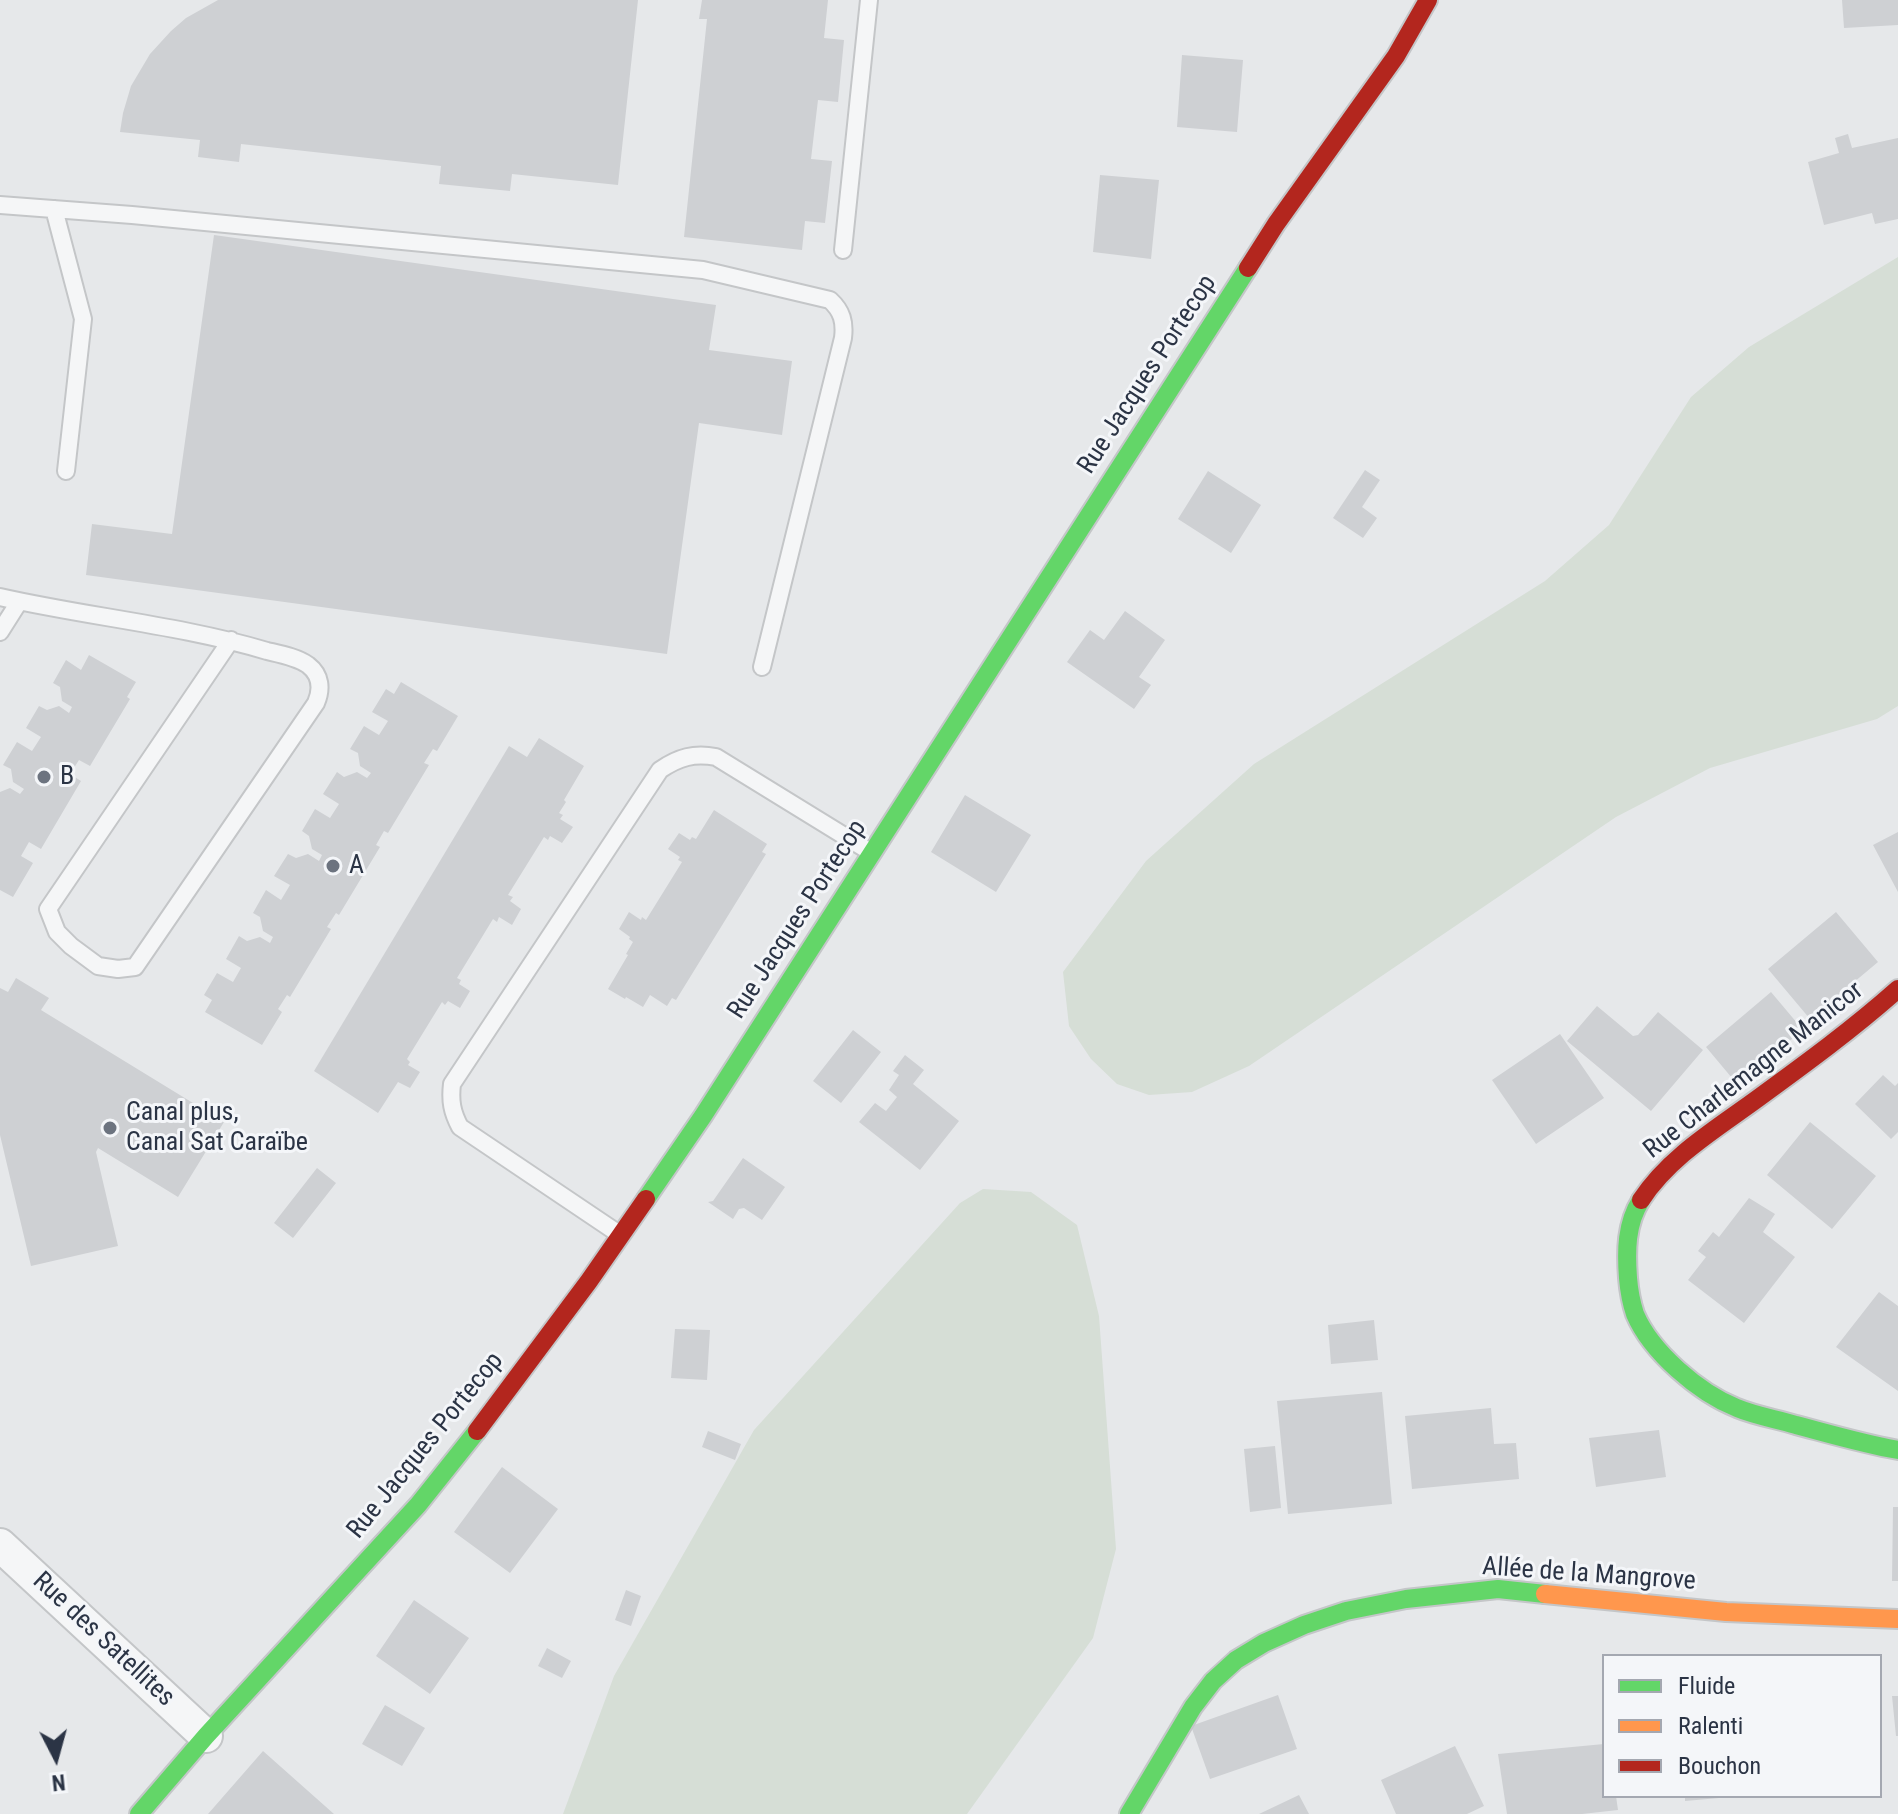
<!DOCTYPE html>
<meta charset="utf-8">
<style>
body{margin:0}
#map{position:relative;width:1898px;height:1814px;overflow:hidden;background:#e6e8ea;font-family:"Roboto Condensed",sans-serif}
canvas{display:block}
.legend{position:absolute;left:1602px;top:1654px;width:280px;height:144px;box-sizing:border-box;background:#f4f6f9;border:2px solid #a4a8b1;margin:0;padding:10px 14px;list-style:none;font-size:24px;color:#2b3445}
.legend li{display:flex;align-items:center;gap:16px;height:40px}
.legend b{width:40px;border:2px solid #a4a8b1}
.north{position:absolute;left:16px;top:1718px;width:80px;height:80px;-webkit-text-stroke:6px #f4f6f9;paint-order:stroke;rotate:174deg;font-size:22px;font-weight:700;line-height:32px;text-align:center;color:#2b3445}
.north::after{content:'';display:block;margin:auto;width:28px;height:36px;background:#2b3445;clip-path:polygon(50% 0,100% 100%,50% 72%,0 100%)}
</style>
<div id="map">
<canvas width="1898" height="1814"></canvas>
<ul class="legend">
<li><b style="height:10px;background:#63d668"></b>Fluide</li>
<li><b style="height:10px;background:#ff974d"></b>Ralenti</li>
<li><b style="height:10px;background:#b3261e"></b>Bouchon</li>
</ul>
<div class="north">N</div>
</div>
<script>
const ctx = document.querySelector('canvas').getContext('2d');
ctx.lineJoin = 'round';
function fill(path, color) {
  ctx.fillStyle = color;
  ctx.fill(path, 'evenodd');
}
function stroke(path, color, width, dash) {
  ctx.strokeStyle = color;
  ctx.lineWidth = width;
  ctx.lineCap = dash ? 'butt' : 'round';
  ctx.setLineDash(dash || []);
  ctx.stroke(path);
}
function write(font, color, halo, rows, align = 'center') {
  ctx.font = font + ' "Roboto Condensed",sans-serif';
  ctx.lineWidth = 6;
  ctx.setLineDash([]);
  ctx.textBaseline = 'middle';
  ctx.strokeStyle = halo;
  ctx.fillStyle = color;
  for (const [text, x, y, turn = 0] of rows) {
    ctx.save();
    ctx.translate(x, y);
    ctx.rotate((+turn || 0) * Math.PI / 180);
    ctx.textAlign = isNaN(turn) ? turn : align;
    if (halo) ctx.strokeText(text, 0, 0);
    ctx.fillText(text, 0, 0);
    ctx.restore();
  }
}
const green = new Path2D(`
 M1898,257V706L1877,719L1710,768L1616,817L1249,1066L1192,1092L1149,1095L1117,1084L1091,1059L1069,1026L1063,972L1146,861L1254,764L1545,581L1609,525L1691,397L1749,347Z
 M983,1189L1031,1192L1077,1225L1099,1316L1116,1549L1093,1638L967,1814H563L614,1676L754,1430L960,1203Z`);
const building = new Path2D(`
 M218,0H638L618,185L512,174L510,191L439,184L441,166L241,144L239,162L198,157L200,140L120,132L123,113L131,86L150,54L171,31L186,18Z
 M702,0H828L824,38L844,40L838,102L818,100L811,159L832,161L825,223L805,221L802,250L684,237L707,19H699Z
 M1842,0H1898V25L1844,28Z
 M1182,55L1243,60L1237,132L1177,127Z
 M1848,134L1852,148L1898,138V219L1875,224L1872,213L1824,225L1808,162L1839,153L1835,138Z
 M1100,175L1159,180L1151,259L1093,252Z
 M214,235L716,305L709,350L792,361L782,435L699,423L667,654L86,575L92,524L172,534Z
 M1365,470L1380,480L1362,507L1377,518L1363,538L1333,518Z
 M1208,471L1261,505L1231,553L1178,519Z
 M1125,611L1165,640L1139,677L1151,685L1134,709L1067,662L1090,630L1104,640Z
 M89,655L136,682L127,697L130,699L90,766L79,760L70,774L81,781L41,849L29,842L21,856L33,863L13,897L0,890V792L10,788L20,794L24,789L13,782L11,769L3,765L17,742L32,751L41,737L26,728L39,706L47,710L59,706L69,713L72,707L62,701L60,687L53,683L66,660L81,670Z
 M401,682L458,716L437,751L433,749L424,763L429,765L388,833L384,831L376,845L380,847L339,915L336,913L327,927L331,929L290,997L287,995L278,1009L282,1012L262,1045L205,1012L212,1000L204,995L217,973L233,982L241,968L226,959L239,936L247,941L260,937L270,943L273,937L263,931L260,917L253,913L266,890L281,900L290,885L274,876L288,854L296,858L308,854L319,861L322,855L312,849L309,836L302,831L315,809L330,818L339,804L323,794L337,772L344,777L357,772L367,778L371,773L360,766L358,753L350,749L364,726L379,735L388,721L372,712L386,689L394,694Z
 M539,738L584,766L564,800L566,802L559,813L563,815L560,819L573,827L562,843L550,836L548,840L544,837L508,895L513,897L510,901L521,909L512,925L499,917L497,922L493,919L457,978L461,980L459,984L470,991L460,1008L448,1001L445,1005L442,1002L407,1059L410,1062L408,1065L420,1072L410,1088L398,1082L378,1113L314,1071L509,746L527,757Z
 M965,795L1031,835L996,892L931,852Z
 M714,810L767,844L762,852L766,854L676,1000L672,998L667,1006L650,995L643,1007L626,997L625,999L608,989L628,955L626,954L633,942L629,939L630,937L619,929L629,912L641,920L642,917L646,920L682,862L678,860L680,857L668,849L679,833L690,840L692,837L696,839Z
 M1898,832V892L1873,845Z
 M1836,912L1878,962L1810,1019L1768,969Z
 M16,978L49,998L41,1010L224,1122L178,1197L98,1148L96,1152L118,1246L31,1266L0,1135V988L8,992Z
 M1771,992L1803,1030L1737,1084L1706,1047Z
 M1597,1006L1633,1036L1638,1035L1658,1012L1703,1050L1651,1111L1567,1041Z
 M853,1030L881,1052L841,1103L813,1081Z
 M1560,1034L1604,1098L1536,1144L1492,1080Z
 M905,1055L924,1070L913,1084L959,1121L920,1170L859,1122L875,1103L886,1111L897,1097L889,1090L899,1075L893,1071Z
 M1883,1075L1895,1086L1898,1083V1132L1891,1139L1855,1104Z
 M1810,1122L1876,1176L1832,1229L1767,1175Z
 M743,1158L785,1187L762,1220L744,1208L739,1209L733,1219L708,1202L713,1201Z
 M317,1168L336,1183L293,1238L274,1223Z
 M1749,1198L1775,1214L1763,1232L1795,1257L1744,1323L1688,1280L1706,1257L1698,1251L1713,1232L1719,1237Z
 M1879,1292L1898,1306V1391L1836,1347Z
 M1374,1320L1378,1360L1331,1364L1328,1325Z
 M675,1329L710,1330L707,1380L671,1378Z
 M1382,1392L1392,1504L1288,1514L1277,1401Z
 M1491,1408L1494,1444L1516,1443L1519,1479L1412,1489L1405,1416Z
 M1659,1430L1666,1477L1596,1487L1589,1438Z
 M708,1431L741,1444L735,1460L702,1447Z
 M1275,1446L1281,1508L1250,1512L1244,1449Z
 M502,1467L558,1509L510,1573L454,1532Z
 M1893,1507H1898V1581H1892Z
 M626,1590L641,1596L631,1626L615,1620Z
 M414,1600L469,1638L430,1694L376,1656Z
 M547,1648L571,1661L562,1678L538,1666Z
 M1278,1695L1297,1749L1210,1779L1191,1726Z
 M1892,1696H1898V1736H1896Z
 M385,1705L425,1728L402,1766L362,1744Z
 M1604,1744V1796H1616L1618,1810L1582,1814H1507L1498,1754Z
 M1455,1746L1484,1806L1467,1814H1396L1381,1780Z
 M263,1751L334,1814H208Z
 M1299,1795L1309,1814H1259Z
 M1685,1796H1719V1798L1685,1801Z`);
const lane = new Path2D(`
 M0,205L132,215L703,270L830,300C842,311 845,322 843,338L762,667
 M54,209L83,319L66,471
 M843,250L869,0
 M0,597C88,617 180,625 267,651C280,654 297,657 308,665C321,675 322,689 316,703L135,967L118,969L98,966L71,946L57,932L48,909L231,640
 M0,632L19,602
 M619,1234L460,1127C452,1112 450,1101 452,1084L660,770C679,757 694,753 716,757L872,853`);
const street = new Path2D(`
 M0,1545L206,1736`);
const fast = new Path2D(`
 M646,1199L703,1116L1248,268
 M1641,1200C1626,1224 1626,1251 1628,1278C1629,1290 1631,1302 1635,1314C1651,1352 1699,1393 1737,1408C1756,1416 1777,1419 1796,1425C1830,1434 1864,1444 1898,1450
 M139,1814L206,1736L418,1505L477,1431
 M1129,1814L1193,1707L1213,1681L1236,1660L1264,1643L1304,1625L1346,1611L1406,1599L1498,1589L1545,1594`);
const slow = new Path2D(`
 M1545,1594L1726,1612L1898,1619`);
const jam = new Path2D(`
 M1248,268L1276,224L1396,56L1428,0
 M1641,1200C1669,1157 1716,1129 1757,1099C1805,1064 1853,1029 1898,989
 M477,1431L589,1281L646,1199`);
const markers = [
 [44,777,8,"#6c737f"],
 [333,866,8,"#6c737f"],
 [110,1128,8,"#6c737f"]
];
const streetNames = [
 ["Rue Jacques Portecop",1148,375,-57],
 ["Rue Jacques Portecop",798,920,-57],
 ["Rue Charlemagne Manicor",1754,1071,-38],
 ["Rue Jacques Portecop",426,1446,-51],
 ["Allée de la Mangrove",1589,1575,4],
 ["Rue des Satellites",103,1640,43]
];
const poiNames = [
 ["B",60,777],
 ["A",349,866],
 ["Canal plus,",126,1113],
 ["Canal Sat Caraïbe",126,1143]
];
fill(green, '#d6ded6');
fill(building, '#ced0d3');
stroke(lane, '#c4c6c8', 20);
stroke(street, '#c4c6c8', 36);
stroke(fast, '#c4c6c8', 22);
stroke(slow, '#c4c6c8', 22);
stroke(jam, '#c4c6c8', 22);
stroke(lane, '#f5f6f7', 16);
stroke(street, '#f5f6f7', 32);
stroke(fast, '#63d668', 18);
stroke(slow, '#ff974d', 18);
stroke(jam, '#b3261e', 18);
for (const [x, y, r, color] of markers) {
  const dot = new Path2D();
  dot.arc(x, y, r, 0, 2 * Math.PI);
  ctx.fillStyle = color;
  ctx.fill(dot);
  stroke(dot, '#f4f6f9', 3);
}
write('26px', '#2b3445', '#f4f6f9', streetNames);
write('26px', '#2b3445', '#f4f6f9', poiNames, 'left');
</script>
